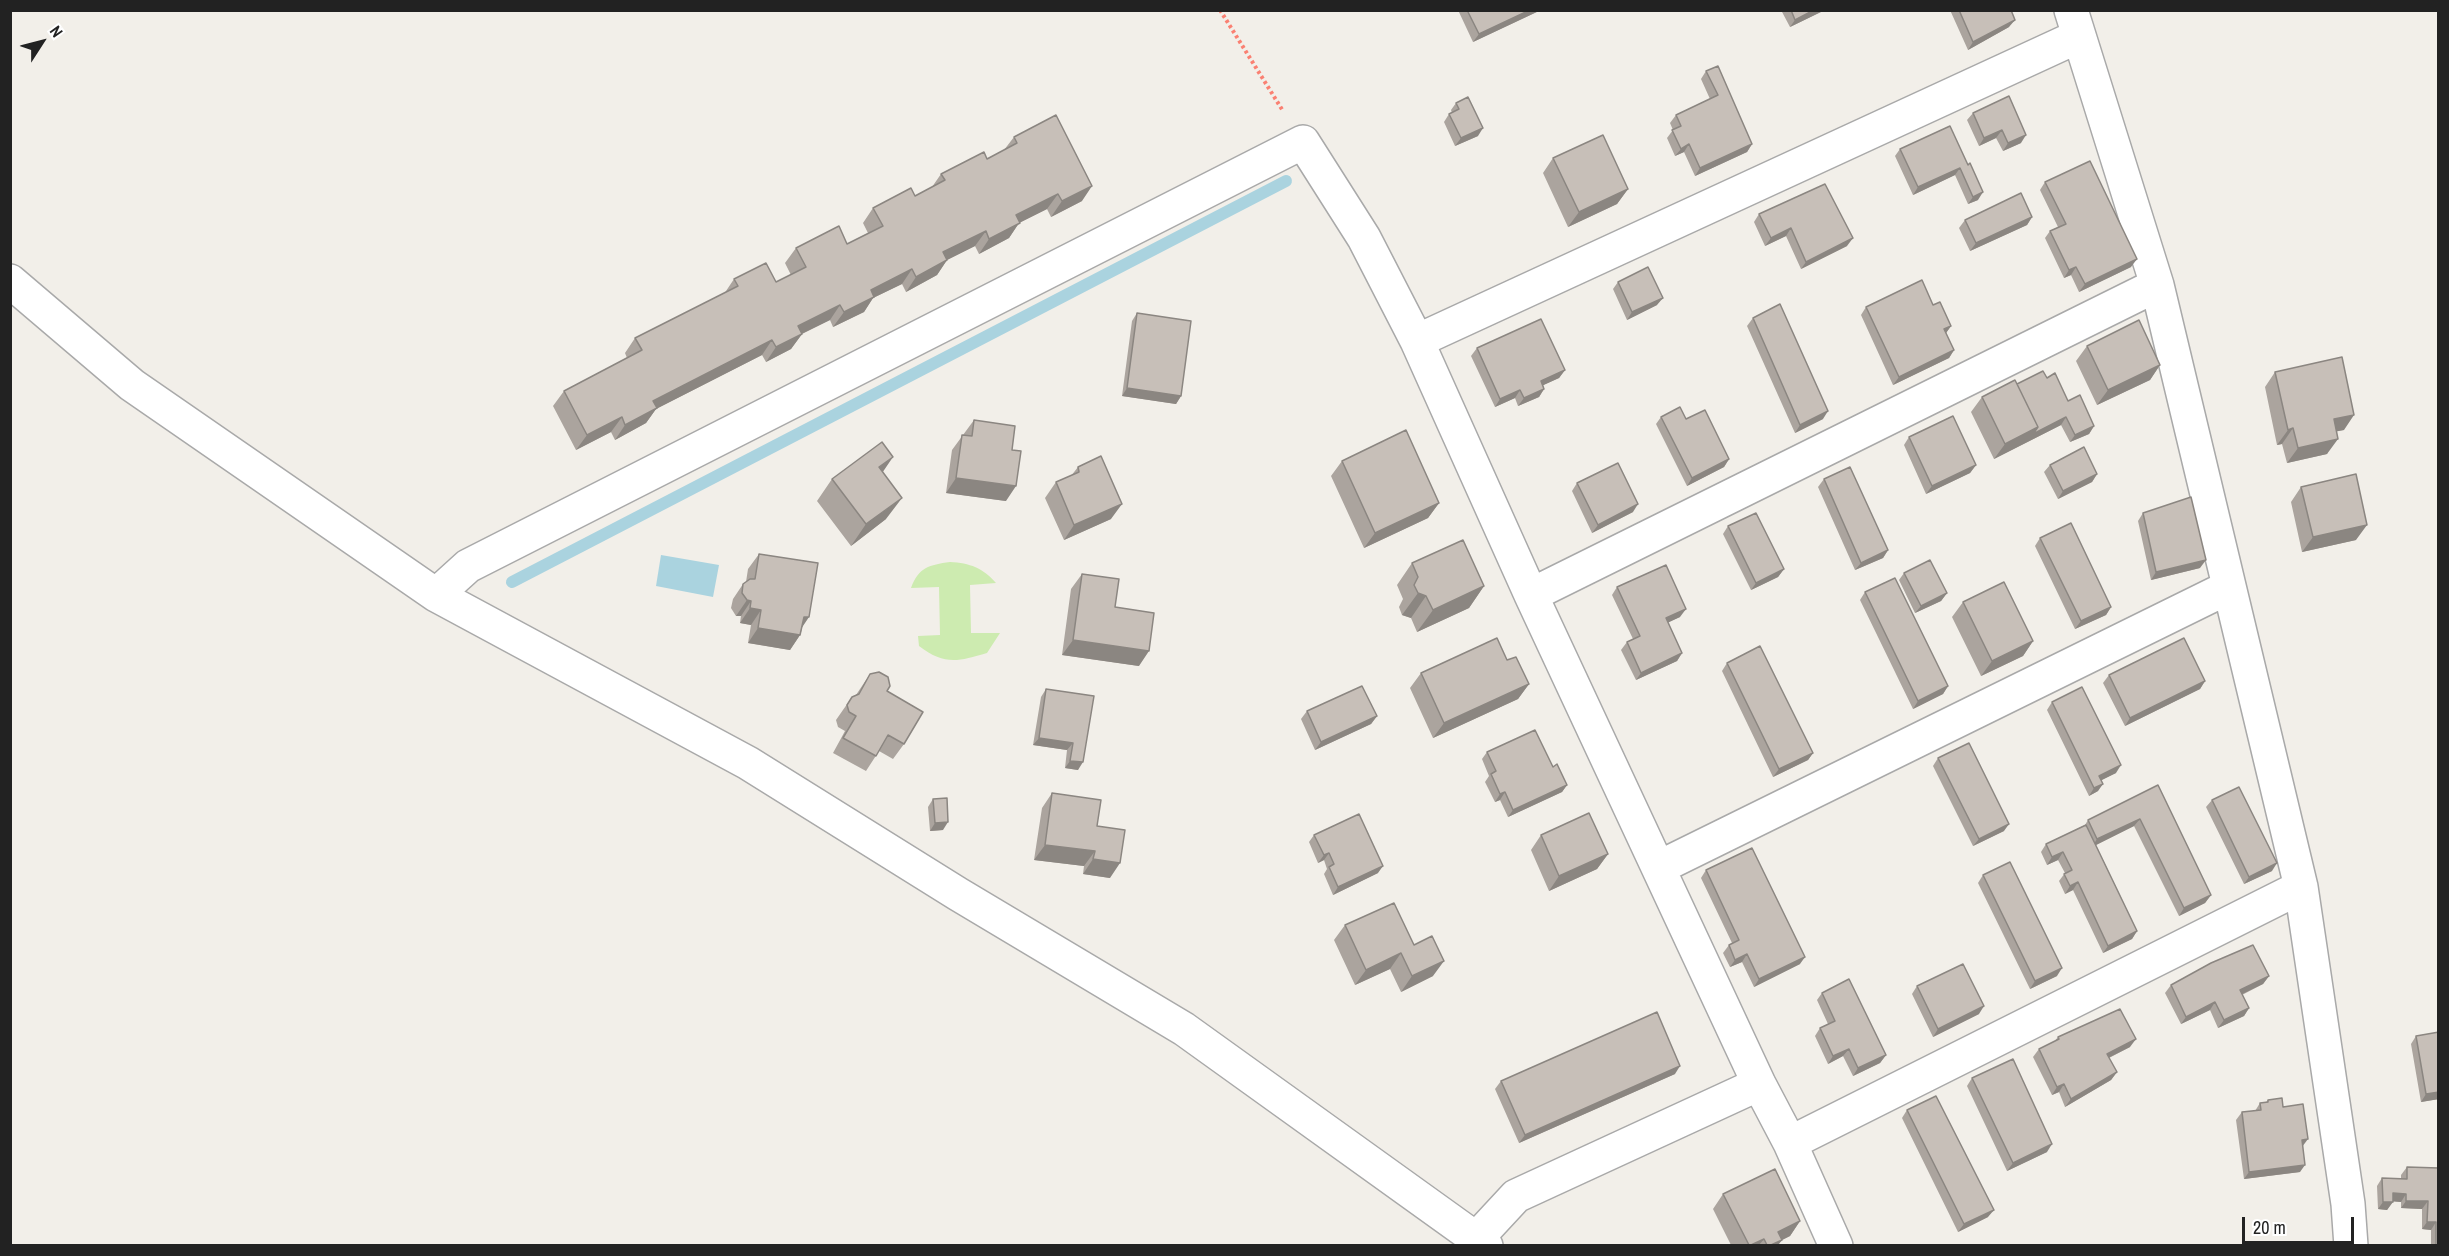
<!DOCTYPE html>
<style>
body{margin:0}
#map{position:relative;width:2449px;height:1256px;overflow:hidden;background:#f2efe9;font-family:"Archivo Narrow",sans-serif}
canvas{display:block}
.frame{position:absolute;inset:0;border:12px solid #222;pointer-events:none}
.north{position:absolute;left:12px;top:12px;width:60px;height:60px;-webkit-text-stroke:4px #fff;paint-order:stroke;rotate:54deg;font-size:16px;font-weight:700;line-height:24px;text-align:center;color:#222}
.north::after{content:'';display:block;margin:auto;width:21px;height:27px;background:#222;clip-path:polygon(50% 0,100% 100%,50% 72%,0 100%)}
.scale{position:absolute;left:2242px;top:1217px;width:112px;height:27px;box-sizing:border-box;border:3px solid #222;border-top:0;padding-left:8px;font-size:18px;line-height:21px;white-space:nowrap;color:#222;-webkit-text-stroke:4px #fff;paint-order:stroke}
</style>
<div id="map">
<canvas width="2449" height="1256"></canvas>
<div class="frame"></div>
<div class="north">N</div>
<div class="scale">20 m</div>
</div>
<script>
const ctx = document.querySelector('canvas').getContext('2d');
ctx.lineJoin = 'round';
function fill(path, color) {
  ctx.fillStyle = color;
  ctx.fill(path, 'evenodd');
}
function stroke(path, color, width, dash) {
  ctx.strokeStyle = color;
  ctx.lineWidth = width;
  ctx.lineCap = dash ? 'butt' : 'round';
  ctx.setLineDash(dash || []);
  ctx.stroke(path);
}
const grass = new Path2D(`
 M950,562C970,563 983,568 996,583L970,585L971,633H1000L987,653C957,662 944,665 919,646L918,636L940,635L939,587L911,588C919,567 929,565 950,562Z`);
const water = new Path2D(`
 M661,555L719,565L713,597L656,586Z`);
const stream = new Path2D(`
 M512,582L1286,181`);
const path = new Path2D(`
 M1220,10L1283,111`);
const minor = new Path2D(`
 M2071,10L2157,285L2301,887L2348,1204L2351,1246
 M10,281L132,385L436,595L748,763L958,894L1184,1029L1486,1246
 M1417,341L2079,36
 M436,595L468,566L1303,142L1364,238L1417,341L1531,595L1759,1084L1790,1143L1836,1246
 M1531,595L2157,285
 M1660,867L2229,587
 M1790,1143L2301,887
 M1477,1238L1516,1196L1759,1084`);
const wall = new Path2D(`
 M1458,10H1541L1473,42Z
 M1781,10H1825L1790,27Z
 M1950,10H2011L2009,27L1968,50Z
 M1706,71L1752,144L1747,152L1695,176L1684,152L1675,156L1667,138L1673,130L1670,123L1676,115L1710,99L1701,79Z
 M1456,103L1478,136L1455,146L1444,122L1449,114L1452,113L1451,110Z
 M1973,113L2021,143L2003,151L1996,138L1979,146L1967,120Z
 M1014,137L1082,201L1051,217L1047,209L1019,223L1009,238L979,254L975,246L947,260L937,275L906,292L902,284L873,298L864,312L833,327L830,320L802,334L791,349L766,362L762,355L656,409L646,423L615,440L611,432L576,450L553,406L564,391L627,358L625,353L635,338L724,294L734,279L776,282L791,275L785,263L796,248L847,244L868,233L863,223L873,208L915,196L932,187L941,174L987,159L1004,150Z
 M1900,149L1968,165L1978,200L1968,204L1955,175L1913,195L1895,156Z
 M1553,158L1628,189L1617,204L1568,227L1543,173Z
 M2045,182L2131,267L2079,292L2071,275L2064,278L2045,238L2050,231L2058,227L2040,190Z
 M1759,214L1847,246L1801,269L1786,236L1765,246L1754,222Z
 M2032,217L2027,225L1970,251L1959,228L1965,220Z
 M1618,282L1657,305L1627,320L1613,289Z
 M1933,305L1951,326L1946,333L1954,350L1949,358L1893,385L1861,315L1866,307Z
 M1137,313L1181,396L1176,404L1122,396L1132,321Z
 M1753,318L1823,419L1795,433L1747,326Z
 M2087,346L2160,365L2150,380L2097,405L2076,361Z
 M1477,348L1565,370L1559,378L1543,385L1544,389L1539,397L1518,406L1515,398L1495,407L1471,356Z
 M2275,372L2344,430L2336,431L2327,454L2287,463L2282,444L2277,445L2265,387Z
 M2047,378L2068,401L2094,426L2089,434L2070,442L2061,425L1994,459L1971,412L1982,397L2017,384Z
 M1661,417L1686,419L1729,459L1724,467L1687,486L1656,424Z
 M974,420L1006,501L946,493L952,450Z
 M1909,437L1976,465L1970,473L1926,494L1904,445Z
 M1342,461L1439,503L1428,518L1364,548L1331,476Z
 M2050,465L2097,474L2092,482L2058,499L2044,472Z
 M1078,467L1111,519L1064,540L1045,498L1056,482L1071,476Z
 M832,479L886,519L851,546L817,501Z
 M1824,479L1888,550L1883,558L1855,570L1818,487Z
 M1577,483L1633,512L1592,533L1572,491Z
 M2301,487L2356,540L2302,552L2291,502Z
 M2143,513L2200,568L2151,580L2138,521Z
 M1728,526L1784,569L1778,577L1751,590L1723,534Z
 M2040,538L2111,607L2106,615L2075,629L2035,546Z
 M759,554L802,629L800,635L790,650L748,643L751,625L740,623L741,616H736L731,608L733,599L743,584L746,582L748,569Z
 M1412,563L1484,586L1469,608L1417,632L1411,618L1402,615L1399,607L1403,599L1397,585Z
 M1904,573L1947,593L1941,601L1915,613L1899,580Z
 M1082,574L1115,607L1139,666L1062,655L1071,589Z
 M1617,587L1680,617L1668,622L1682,653L1677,661L1636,680L1621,650L1627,642L1633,639L1612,595Z
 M1865,592L1948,686L1943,694L1913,709L1860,600Z
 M1963,602L2033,641L2023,656L1981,676L1952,617Z
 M1507,660L1529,684L1518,699L1433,738L1410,688L1421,673Z
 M1727,663L1813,753L1808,760L1773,777L1722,671Z
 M870,674L887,691L904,744L893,759L879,751L866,771L833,753L845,731L838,727L836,720L852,697L856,695Z
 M2109,675L2205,681L2200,689L2125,726L2103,683Z
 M1046,689L1094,696L1078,770L1065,768L1067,750L1033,745L1041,697Z
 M2052,702L2116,773L2101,780L2098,791L2089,796L2047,710Z
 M1307,711L1377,716L1371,724L1315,750L1301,719Z
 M1487,752L1553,767L1567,785L1562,792L1508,817L1500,800L1495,802L1485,782L1489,776L1482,759Z
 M1938,758L2004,831L1973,846L1933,766Z
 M2158,785L2211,895L2205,903L2179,916L2134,826L2096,845L2137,931L2132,939L2103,953L2073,890L2065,894L2059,881L2065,873L2058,860L2047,865L2041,852L2046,844L2085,825L2088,820Z
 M1052,793L1097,826L1110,878L1083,874L1084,866L1034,860L1042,808Z
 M933,799L943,830L930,831L928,807Z
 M2212,800L2272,871L2244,884L2206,807Z
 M1314,835L1378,873L1333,895L1324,874L1327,869L1324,860L1318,863L1309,842Z
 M1541,835L1608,854L1597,869L1549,891L1531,850Z
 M1706,870L1800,964L1754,987L1742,962L1730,967L1723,953L1729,945L1732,943L1701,878Z
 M1983,875L2057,976L2030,989L1978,883Z
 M1345,925L1414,945L1433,976L1401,992L1390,969L1355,985L1334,940Z
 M2269,976L2263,984L2242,995L2249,1008L2244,1016L2218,1028L2210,1010L2181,1024L2165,993L2171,985Z
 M1917,986L1979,1014L1933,1037L1912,994Z
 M1822,993L1886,1055L1880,1063L1853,1076L1843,1056L1828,1064L1815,1036L1820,1028L1828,1024L1817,1000Z
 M2416,1036L2439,1099L2421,1102L2411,1044Z
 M2058,1037L2130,1047L2109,1058L2117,1072L2111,1080L2065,1107L2059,1092L2052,1095L2033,1057L2039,1049L2054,1042Z
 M1675,1074L1519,1143L1495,1089L1501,1081Z
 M1972,1078L2047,1152L2007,1171L1967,1086Z
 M2268,1100L2283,1107L2303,1146L2300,1172L2244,1179L2236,1120L2242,1112L2255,1111L2260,1103L2266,1102Z
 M1907,1110L1988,1217L1958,1232L1902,1118Z
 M2407,1167L2439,1168V1245H2431V1230L2422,1229V1209L2401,1208V1202L2393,1201L2387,1210L2378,1209L2377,1186L2382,1178L2401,1179V1175Z
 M1723,1194L1800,1221L1790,1236L1782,1240L1778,1245H1731L1713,1209Z`);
const shadedWall = new Path2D(`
 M1530,10H1541L1473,42L1479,34Z
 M1814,10H1825L1790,27L1795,20Z
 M2015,20L2009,27L1968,50L1973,42Z
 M1483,128L1478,136L1455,146L1461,138Z
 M2002,130L1996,138L1979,146L1984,138Z
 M2026,135L2021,143L2003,151L2008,143Z
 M1689,144L1684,152L1675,156L1681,149Z
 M1752,144L1747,152L1695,176L1700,168Z
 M1960,168L1955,175L1913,195L1918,187Z
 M1092,186L1082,201L1051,217L1062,201Z
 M1628,189L1617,204L1568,227L1579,212Z
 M1983,192L1978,200L1968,204L1973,197Z
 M1058,194L1047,209L1019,223L1009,238L979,254L989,239L1016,215Z
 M2032,217L2027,225L1970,251L1976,243Z
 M1791,228L1786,236L1765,246L1771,238Z
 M986,231L975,246L933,267L943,252Z
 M1853,238L1847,246L1801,269L1806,262Z
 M2137,259L2131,267L2079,292L2085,284Z
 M947,260L937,275L906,292L916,277Z
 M2076,267L2071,275L2064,278L2069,270Z
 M912,269L902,284L873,298L864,312L833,327L844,312L871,290Z
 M1663,298L1657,305L1627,320L1632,312Z
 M840,305L830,320L787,341L798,326Z
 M1951,326L1946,333L1944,329Z
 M802,334L791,349L766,362L776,347Z
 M772,340L762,355L656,409L646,423L615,440L625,425L653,401Z
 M1954,350L1949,358L1893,385L1899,377Z
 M2160,365L2150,380L2097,405L2108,390Z
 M1565,370L1559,378L1535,389L1541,381Z
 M1127,388L1181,396L1176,404L1122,396Z
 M1544,389L1539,397L1518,406L1524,398Z
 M1520,390L1515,398L1495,407L1500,399Z
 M1828,411L1823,419L1795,433L1800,425Z
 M2354,415L2344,430L2323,434L2334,419Z
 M622,417L611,432L576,450L587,435Z
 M2066,417L2061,425L1994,459L2005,444L2038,427Z
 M2094,426L2089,434L2070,442L2075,435Z
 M2293,428L2282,444L2277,445L2288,430Z
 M2338,439L2327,454L2287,463L2298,448Z
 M893,457L878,479L879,467Z
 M1729,459L1724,467L1687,486L1692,478Z
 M1976,465L1970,473L1926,494L1932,486Z
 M2097,474L2092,482L2058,499L2063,491Z
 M956,478L1016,486L1006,501L946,493Z
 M902,498L886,519L851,546L866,524Z
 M1439,503L1428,518L1364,548L1375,533Z
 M1122,504L1111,519L1064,540L1074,525Z
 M1638,504L1633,512L1592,533L1598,525Z
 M2367,525L2356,540L2302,552L2313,537Z
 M1888,550L1883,558L1855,570L1861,563Z
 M2206,560L2200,568L2151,580L2156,572Z
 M1784,569L1778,577L1751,590L1756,583Z
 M1484,586L1469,608L1417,632L1433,610Z
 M1418,593L1426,596L1411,618L1402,615Z
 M1947,593L1941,601L1915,613L1921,606Z
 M747,600L751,601L741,616H736Z
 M2111,607L2106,615L2075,629L2081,621Z
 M750,608L761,610L751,625L740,623Z
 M1686,609L1680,617L1661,626L1666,618Z
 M804,617H809L799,632Z
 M758,628L800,635L790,650L748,643Z
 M1073,640L1149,651L1139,666L1062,655Z
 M2033,641L2023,656L1981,676L1992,661Z
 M1682,653L1677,661L1636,680L1641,673Z
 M2205,681L2200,689L2125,726L2130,718Z
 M1529,684L1518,699L1433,738L1444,723Z
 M1948,686L1943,694L1913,709L1918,701Z
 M1377,716L1371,724L1315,750L1321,742Z
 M1039,738L1073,743L1067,750L1033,745Z
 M1813,753L1808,760L1773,777L1779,769Z
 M1070,761L1083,762L1078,770L1065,768Z
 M2121,765L2116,773L2094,784L2099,776Z
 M2103,784L2098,791L2089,796L2094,788Z
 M1567,785L1562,792L1508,817L1513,810Z
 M1505,792L1500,800L1495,802L1500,794Z
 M2140,819L2134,826L2092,847L2097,839Z
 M948,822L943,830L930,831L935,823Z
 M2009,824L2004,831L1973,846L1979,839Z
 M1045,845L1095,851L1084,866L1034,860Z
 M2063,852L2058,860L2047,865L2052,857Z
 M1329,853L1324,860L1318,863L1324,855Z
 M1608,854L1597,869L1549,891L1559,876Z
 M1093,859L1120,863L1110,878L1083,874Z
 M2277,863L2272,871L2244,884L2249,877Z
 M1383,866L1378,873L1333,895L1338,887Z
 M2078,882L2073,890L2065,894L2070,886Z
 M2211,895L2205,903L2179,916L2184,908Z
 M2137,931L2132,939L2103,953L2108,946Z
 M1401,953L1390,969L1355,985L1366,970Z
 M1747,954L1742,962L1730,967L1735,960Z
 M1805,957L1800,964L1754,987L1759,979Z
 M1444,961L1433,976L1401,992L1412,976Z
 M2062,968L2057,976L2030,989L2035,981Z
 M2269,976L2263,984L2234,998L2240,990Z
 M2215,1002L2210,1010L2181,1024L2186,1017Z
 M1984,1006L1979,1014L1933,1037L1938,1029Z
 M2249,1008L2244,1016L2218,1028L2224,1020Z
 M2136,1039L2130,1047L2102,1061L2107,1054Z
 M1849,1049L1843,1056L1828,1064L1833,1056Z
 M1886,1055L1880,1063L1853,1076L1858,1068Z
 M1680,1066L1675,1074L1519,1143L1525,1135Z
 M2117,1072L2111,1080L2065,1107L2071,1099Z
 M2064,1084L2059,1092L2052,1095L2057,1087Z
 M2439,1092V1099L2421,1102L2426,1094Z
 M2308,1139L2302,1147V1140Z
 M2052,1144L2047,1152L2007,1171L2013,1163Z
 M2305,1165L2300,1172L2244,1179L2249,1172Z
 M2393,1193L2406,1194L2401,1202L2387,1201Z
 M2406,1201H2428L2422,1209L2401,1208Z
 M2383,1202H2393L2387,1210L2378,1209Z
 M1994,1210L1988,1217L1958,1232L1964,1224Z
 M1800,1221L1790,1236L1782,1240L1778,1245H1771L1778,1232Z
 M2427,1222H2436L2431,1230L2422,1229Z
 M1764,1239L1759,1245H1751Z`);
const building = new Path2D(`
 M1467,10H1530L1479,34Z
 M1791,10H1814L1795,20Z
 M1959,10H2011L2015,20L1973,42Z
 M1718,66L1752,144L1700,168L1689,144L1681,149L1672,130L1681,126L1676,115L1718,95L1706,71Z
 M2009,96L2026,135L2008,143L2002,130L1984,138L1973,113Z
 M1468,97L1483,128L1461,138L1449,114L1459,109L1456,103Z
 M1056,115L1092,186L1062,201L1058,194L1016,215L1020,223L989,239L986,231L943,252L947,260L916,277L912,269L871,290L874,297L844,312L840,305L798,326L802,334L776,347L772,340L653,401L657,408L625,425L622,417L587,435L564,391L642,350L635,338L738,286L734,279L766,263L776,282L806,267L796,248L839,226L847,244L883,226L873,208L911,188L915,196L945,180L941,174L984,152L987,159L1017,143L1014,137Z
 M1950,126L1968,165L1970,163L1983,192L1973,197L1960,168L1918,187L1900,149Z
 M1603,135L1628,189L1579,212L1553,158Z
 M2090,161L2137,259L2085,284L2076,267L2069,270L2050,231L2066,224L2045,182Z
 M1825,184L1853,238L1806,262L1791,228L1771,238L1759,214Z
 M2021,193L2032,217L1976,243L1965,220Z
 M1648,267L1663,298L1632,312L1618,282Z
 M1922,280L1933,305L1940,302L1951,326L1944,329L1954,350L1899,377L1866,307Z
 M1780,304L1828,411L1800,425L1753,318Z
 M1137,313L1191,321L1181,396L1127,388Z
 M1541,319L1565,370L1541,381L1544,389L1524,398L1520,390L1500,399L1477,348Z
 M2139,320L2160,365L2108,390L2087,346Z
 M2342,357L2354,415L2334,419L2338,439L2298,448L2293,428L2288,430L2275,372Z
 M2043,371L2047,378L2055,373L2068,401L2080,395L2094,426L2075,435L2066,417L2033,434L2038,427L2017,384Z
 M2015,380L2038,427L2005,444L1982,397Z
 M1680,407L1686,419L1705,410L1729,459L1692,478L1661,417Z
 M1953,416L1976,465L1932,486L1909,437Z
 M974,420L1015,426L1012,450L1021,451L1016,486L956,478L962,435L972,436Z
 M1406,430L1439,503L1375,533L1342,461Z
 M882,442L893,457L879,467L902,498L866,524L832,479Z
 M2084,447L2097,474L2063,491L2050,465Z
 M1101,456L1122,504L1074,525L1056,482L1079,472L1078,467Z
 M1618,463L1638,504L1598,525L1577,483Z
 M1850,467L1888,550L1861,563L1824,479Z
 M2356,474L2367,525L2313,537L2301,487Z
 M2191,497L2206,560L2156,572L2143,513Z
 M1756,513L1784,569L1756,583L1728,526Z
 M2071,523L2111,607L2081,621L2040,538Z
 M1463,540L1484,586L1433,610L1426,596L1418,593L1414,585L1418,577L1412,563Z
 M759,554L818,563L809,617H804L800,635L758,628L761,610L750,608L751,601L747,600L742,593L743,584L750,579H755Z
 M1930,560L1947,593L1921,606L1904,573Z
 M1666,565L1686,609L1666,618L1682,653L1641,673L1627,642L1640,636L1617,587Z
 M1082,574L1119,579L1115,607L1154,613L1149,651L1073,640Z
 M1895,578L1948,686L1918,701L1865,592Z
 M2004,582L2033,641L1992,661L1963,602Z
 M1497,638L1507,660L1516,657L1529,684L1444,723L1421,673Z
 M2184,638L2205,681L2130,718L2109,675Z
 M1760,646L1813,753L1779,769L1727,663Z
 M879,672L888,677L890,686L887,691L923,712L904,744L888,735L876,756L843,738L856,716L849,712L847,705L852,697L859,694L870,674Z
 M1362,686L1377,716L1321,742L1307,711Z
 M2082,687L2121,765L2099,776L2103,784L2094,788L2052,702Z
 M1046,689L1094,696L1083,762L1070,761L1073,743L1039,738Z
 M1535,730L1553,767L1557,764L1567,785L1513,810L1505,792L1500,794L1491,774L1496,771L1487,752Z
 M1969,743L2009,824L1979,839L1938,758Z
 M2158,785L2211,895L2184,908L2140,819L2097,839L2088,820Z
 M2239,787L2277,863L2249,877L2212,800Z
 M1052,793L1101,800L1097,826L1125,830L1120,863L1093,859L1095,851L1045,845Z
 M947,798L948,822L935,823L933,799Z
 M1589,813L1608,854L1559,876L1541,835Z
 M1359,814L1383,866L1338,887L1329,867L1334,864L1329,853L1324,855L1314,835Z
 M2086,825L2137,931L2108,946L2078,882L2070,886L2064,874L2072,870L2063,852L2052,857L2046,844Z
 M1752,848L1805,957L1759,979L1747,954L1735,960L1729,945L1739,940L1706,870Z
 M2010,862L2062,968L2035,981L1983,875Z
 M1394,903L1414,945L1432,936L1444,961L1412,976L1401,953L1366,970L1345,925Z
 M2253,945L2269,976L2240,990L2249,1008L2224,1020L2215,1002L2186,1017L2171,985L2211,963Z
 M1963,964L1984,1006L1938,1029L1917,986Z
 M1849,979L1886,1055L1858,1068L1849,1049L1833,1056L1820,1028L1835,1021L1822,993Z
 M2120,1009L2136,1039L2107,1054L2117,1072L2071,1099L2064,1084L2057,1087L2039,1049L2059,1039L2058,1037Z
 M1657,1012L1680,1066L1525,1135L1501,1081Z
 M2439,1032V1092L2426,1094L2416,1036Z
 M2013,1059L2052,1144L2013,1163L1972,1078Z
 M1936,1096L1994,1210L1964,1224L1907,1110Z
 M2282,1098L2283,1107L2303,1104L2308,1139L2302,1140L2305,1165L2249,1172L2242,1112L2261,1110L2260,1103L2268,1102V1100Z
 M2407,1167L2439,1168V1245H2436V1222H2427L2428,1201H2406V1194L2393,1193V1202H2383L2382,1178L2407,1179Z
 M1775,1169L1800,1221L1778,1232L1782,1240L1771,1245H1767L1764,1239L1751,1245H1749L1723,1194Z`);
fill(grass, '#cdebb0');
fill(water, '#aad3df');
stroke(stream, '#aad3df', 12);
stroke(minor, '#a9a9a9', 36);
stroke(path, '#fa8072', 4, [3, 3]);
stroke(minor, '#fff', 33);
fill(wall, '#aba49e');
fill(shadedWall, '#8b8681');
fill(building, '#c7bfb8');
stroke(building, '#8b8681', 1.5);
</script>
